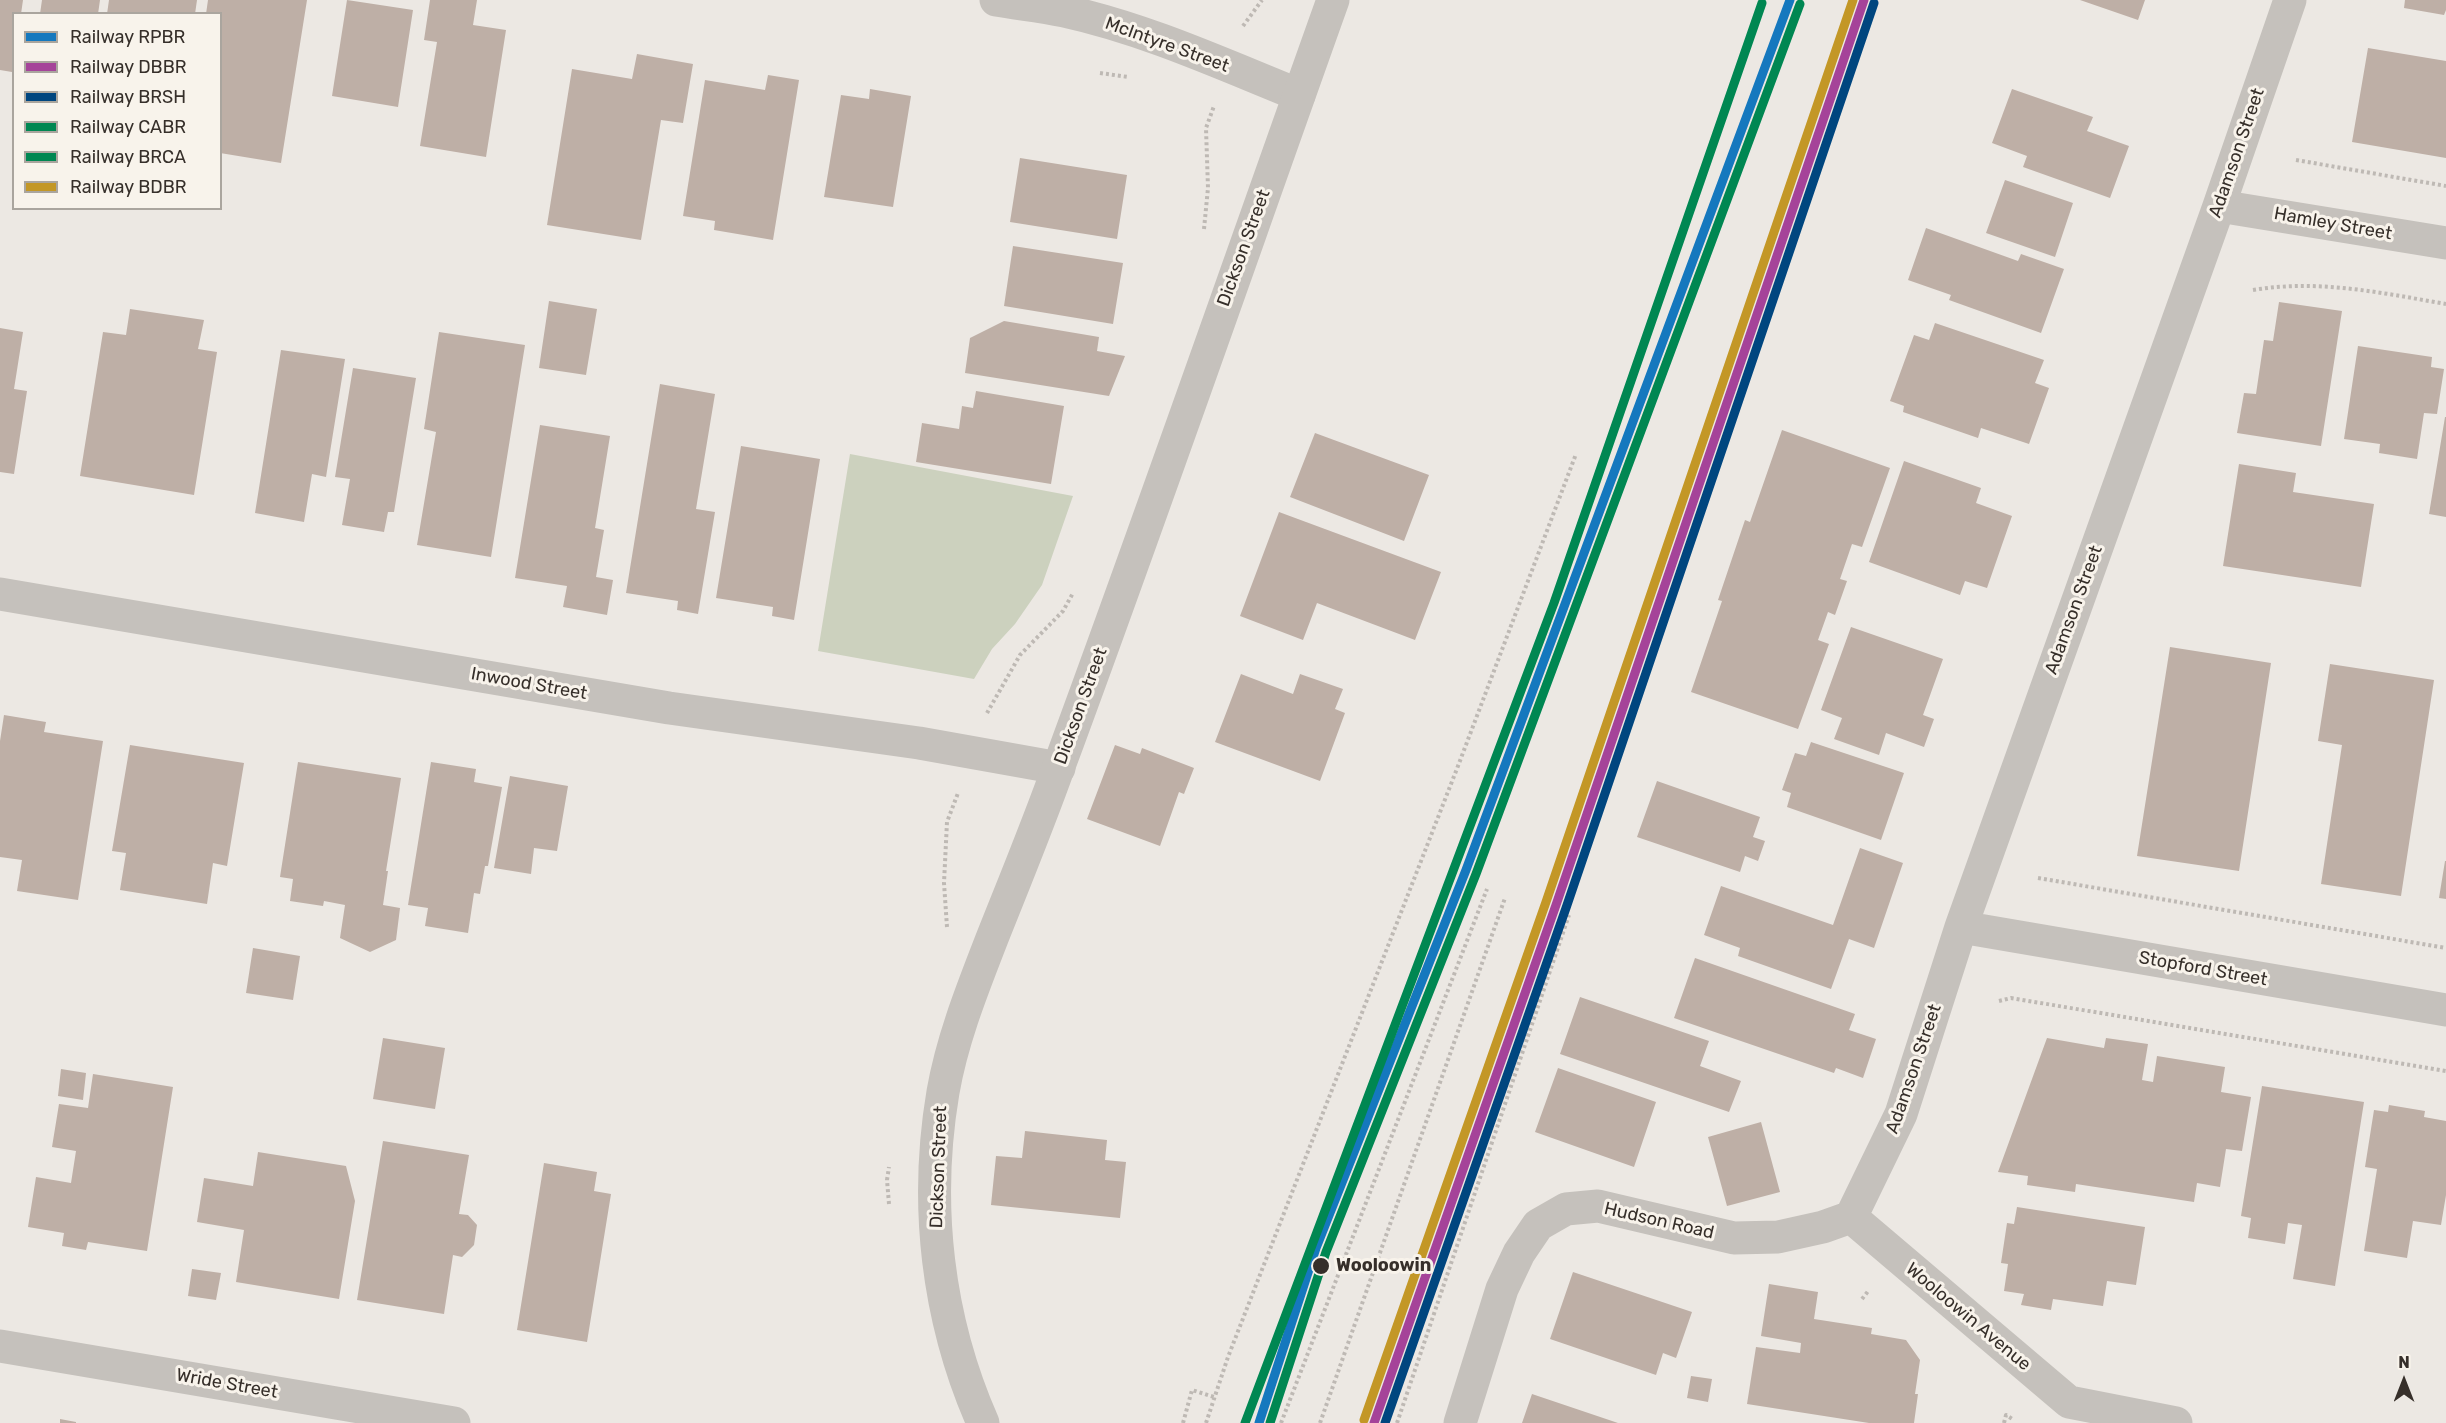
<!DOCTYPE html>
<style>
body{margin:0}
#map{position:relative;width:2446px;height:1423px;overflow:hidden;background:#ece8e3;font-family:Rubik,sans-serif}
canvas{display:block}
.legend{position:absolute;left:12px;top:12px;width:210px;height:198px;box-sizing:border-box;background:#f8f3eb;border:2px solid #aaa59e;margin:0;padding:8px 10px;list-style:none;font-size:18px;color:#362f2a}
.legend li{display:flex;align-items:center;gap:12px;height:30px}
.legend b{width:30px;border:2px solid #aaa59e}
.north{position:absolute;left:2374px;top:1351px;width:60px;height:60px;-webkit-text-stroke:4px #f8f3eb;paint-order:stroke;rotate:0deg;font-size:16px;font-weight:700;line-height:24px;text-align:center;color:#362f2a}
.north::after{content:'';display:block;margin:auto;width:21px;height:27px;background:#362f2a;clip-path:polygon(50% 0,100% 100%,50% 72%,0 100%)}
</style>
<div id="map">
<canvas width="2446" height="1423"></canvas>
<ul class="legend">
<li><b style="height:8px;background:#1578be"></b>Railway RPBR</li>
<li><b style="height:8px;background:#a54399"></b>Railway DBBR</li>
<li><b style="height:8px;background:#00467f"></b>Railway BRSH</li>
<li><b style="height:8px;background:#008752"></b>Railway CABR</li>
<li><b style="height:8px;background:#008752"></b>Railway BRCA</li>
<li><b style="height:8px;background:#c39726"></b>Railway BDBR</li>
</ul>
<div class="north">N</div>
</div>
<script>
const ctx = document.querySelector('canvas').getContext('2d');
ctx.lineJoin = 'round';
function fill(path, color) {
  ctx.fillStyle = color;
  ctx.fill(path, 'evenodd');
}
function stroke(path, color, width, dash) {
  ctx.strokeStyle = color;
  ctx.lineWidth = width;
  ctx.lineCap = dash ? 'butt' : 'round';
  ctx.setLineDash(dash || []);
  ctx.stroke(path);
}
function write(font, color, halo, rows, align = 'center') {
  ctx.font = font + ' Rubik,sans-serif';
  ctx.lineWidth = 6;
  ctx.setLineDash([]);
  ctx.textBaseline = 'middle';
  ctx.strokeStyle = halo;
  ctx.fillStyle = color;
  for (const [text, x, y, turn = 0] of rows) {
    ctx.save();
    ctx.translate(x, y);
    ctx.rotate((+turn || 0) * Math.PI / 180);
    ctx.textAlign = isNaN(turn) ? turn : align;
    if (halo) ctx.strokeText(text, 0, 0);
    ctx.fillText(text, 0, 0);
    ctx.restore();
  }
}
const green = new Path2D(`
 M850,454L1073,496L1042,585L1015,624L992,649L974,679L818,651Z`);
const building = new Path2D(`
 M0,0H23L21,14H14L12,72L0,70Z
 M42,0H100L98,14H40Z
 M109,0H197L195,14H107Z
 M208,0H307L281,163L220,153V14H206Z
 M347,0L413,10L398,107L332,96Z
 M430,0H477L473,25L506,30L486,157L420,146L437,42L424,40Z
 M2080,0H2145L2138,20Z
 M2405,0H2446V10L2444,15L2404,8Z
 M2368,48L2446,61V158L2352,142Z
 M637,54L693,64L683,123L661,120L641,240L547,225L572,69L632,79Z
 M768,75L799,80L773,240L714,230L715,221L683,216L705,80L765,90Z
 M870,89L911,96L893,207L824,197L841,95L869,99Z
 M2012,89L2093,117L2087,131L2129,146L2110,198L2023,167L2027,156L1992,143Z
 M1020,158L1127,175L1117,239L1010,222Z
 M2005,180L2073,203L2055,257L1986,233Z
 M1926,228L2018,261L2021,254L2064,269L2041,333L1949,300L1951,295L1908,280Z
 M1013,246L1123,263L1113,324L1004,306Z
 M549,301L597,309L586,375L539,368Z
 M2279,302L2342,311L2321,446L2237,433L2244,393L2256,394L2264,340L2273,341Z
 M130,309L204,320L198,349L217,352L194,495L80,476L103,332L126,335Z
 M1004,321L1099,337L1097,351L1125,356L1109,396L965,373L970,338Z
 M1935,323L2044,360L2035,383L2049,388L2029,444L1981,428L1978,438L1903,412L1904,406L1890,401L1914,335L1929,340Z
 M0,328L23,332L14,389L27,391L14,474L0,472Z
 M439,332L525,345L491,557L417,545L436,432L424,429Z
 M2358,346L2432,357L2431,367L2444,369L2437,414L2424,413L2417,459L2379,453L2380,444L2344,439Z
 M281,350L345,359L326,477L312,474L304,522L255,513Z
 M353,368L416,378L394,512H388L384,532L342,525L350,479L335,477Z
 M660,384L715,394L696,509L715,512L698,614L677,610L678,601L626,593Z
 M976,391L1064,406L1051,484L916,462L922,423L959,429L962,406L973,408Z
 M2445,417H2446V517L2429,514Z
 M540,425L610,436L595,528L604,530L596,577L613,580L607,615L563,607L567,586L515,578Z
 M1782,430L1890,468L1862,547L1852,544L1840,579L1847,581L1835,615L1828,612L1818,640L1829,644L1798,729L1691,692L1722,601L1718,600L1745,520L1750,522Z
 M1315,433L1429,475L1404,541L1290,497Z
 M741,446L820,459L794,620L772,616L773,607L716,598Z
 M1904,461L1981,488L1976,503L2012,516L1987,588L1965,581L1960,595L1869,562Z
 M2239,464L2296,473L2293,492L2374,504L2361,587L2223,566Z
 M1279,512L1441,572L1415,640L1317,603L1303,640L1240,616Z
 M1851,627L1943,659L1923,715L1934,719L1924,747L1886,733L1879,755L1834,739L1842,718L1821,710Z
 M2170,647L2271,663L2239,871L2137,856Z
 M2330,664L2434,680L2401,896L2321,884L2342,745L2318,741Z
 M1241,674L1293,694L1300,674L1343,689L1335,709L1345,713L1320,781L1215,742Z
 M4,715L46,722L44,732L103,741L78,900L17,891L22,860L0,857V741Z
 M1811,742L1904,773L1881,840L1787,807L1791,793L1782,790L1795,753L1806,756Z
 M130,745L244,763L227,866L213,863L207,904L120,890L126,853L112,851Z
 M1115,745L1140,754L1142,748L1194,768L1184,794L1179,792L1160,846L1087,819Z
 M298,762L401,778L386,871H388L383,905L400,908L396,940L370,952L340,938L345,905L324,901L323,906L290,901L293,879L280,877Z
 M431,762L476,769L474,782L502,787L488,866H485L480,894L474,893L468,933L425,926L428,908L408,905Z
 M510,776L568,786L557,851L534,848L531,874L494,868Z
 M1657,781L1760,817L1753,837L1765,841L1758,861L1745,856L1740,872L1637,837Z
 M1860,848L1903,863L1874,948L1849,939L1831,989L1738,956L1740,948L1704,935L1721,886L1833,925Z
 M2445,861H2446V899L2439,898Z
 M253,948L300,956L293,1000L246,993Z
 M1695,958L1855,1014L1849,1030L1876,1039L1863,1078L1836,1068L1834,1073L1674,1018Z
 M1580,997L1709,1041L1700,1066L1741,1081L1729,1112L1560,1054Z
 M383,1038L445,1048L435,1109L373,1099Z
 M2047,1038L2104,1048L2106,1038L2148,1044L2142,1080L2153,1082L2157,1056L2225,1067L2221,1092L2251,1097L2242,1151L2226,1149L2220,1187L2197,1183L2194,1202L2076,1184L2075,1192L2027,1185L2028,1176L1998,1172Z
 M1558,1068L1656,1102L1634,1167L1535,1132Z
 M61,1069L86,1073L83,1100L58,1096Z
 M93,1074L173,1087L147,1251L88,1242L86,1250L62,1246L64,1233L28,1227L36,1177L71,1183L76,1151L52,1147L59,1104L88,1108Z
 M2262,1086L2364,1102L2335,1286L2293,1279L2302,1225L2288,1223L2285,1244L2248,1238L2251,1218L2241,1216Z
 M2389,1105L2425,1111L2424,1117L2446,1121V1195L2441,1225L2413,1221L2407,1258L2364,1251L2377,1169L2365,1167L2374,1110L2388,1112Z
 M1761,1122L1780,1192L1727,1206L1708,1137Z
 M1025,1131L1107,1140L1105,1160L1126,1162L1120,1218L991,1205L996,1156L1022,1158Z
 M383,1141L469,1155L459,1214L468,1215L477,1225L474,1245L462,1257L453,1255L444,1314L357,1300Z
 M258,1152L346,1166L355,1201L339,1299L236,1282L244,1230L197,1222L204,1178L253,1186Z
 M544,1163L597,1172L594,1191L611,1194L587,1342L517,1330Z
 M2017,1207L2145,1227L2136,1285L2107,1281L2103,1306L2053,1299L2051,1310L2021,1305L2024,1294L2004,1291L2008,1264L2001,1263L2007,1223L2014,1224Z
 M192,1269L221,1273L216,1300L188,1296Z
 M1573,1272L1692,1312L1676,1358L1663,1353L1656,1375L1550,1339Z
 M1769,1284L1818,1292L1814,1319L1872,1328L1871,1334L1906,1340L1920,1360L1915,1394H1918L1914,1423H1869L1747,1404L1756,1347L1800,1353L1801,1343L1761,1336Z
 M1691,1376L1712,1379L1708,1402L1687,1398Z
 M1532,1394L1618,1423H1522Z
 M60,1419L76,1422V1423H60Z`);
const path = new Path2D(`
 M1243,26L1262,0
 M1100,73L1128,77
 M2296,160L2446,186
 M1204,229L1208,188L1206,128L1214,106
 M2253,290C2319,279 2382,293 2446,304
 M987,713L1020,655L1063,611L1073,593
 M2038,878L2446,948
 M947,927L944,883L947,822L958,793
 M1999,1001L2011,998L2446,1071
 M889,1204L887,1180L889,1167
 M1862,1299L1869,1290
 M1183,1423L1192,1390L1214,1397
 M1206,1423L1228,1357L1458,766L1576,454
 M1281,1423L1487,889
 M1320,1423L1505,898
 M1397,1423L1569,915
 M2004,1423L2006,1415L2014,1420`);
const minor = new Path2D(`
 M996,0C1019,4 1042,6 1064,11C1146,29 1222,64 1299,95
 M2219,206L2446,243
 M0,594L669,708L919,743L1059,768
 M1961,927L2446,1010
 M1851,1217L1901,1114L1961,927L2219,206L2290,0
 M1851,1217L2069,1402L2176,1423
 M0,1346L454,1423
 M1460,1423L1502,1289L1519,1253L1538,1225L1566,1209L1598,1206L1734,1238L1778,1237L1823,1227L1851,1217`);
const tertiary = new Path2D(`
 M983,1423C937,1319 924,1204 943,1092C952,1040 972,990 991,941C1014,883 1038,825 1059,766C1153,512 1242,255 1333,0`);
const rail1 = new Path2D(`
 M1259,1423L1316,1248L1466,870L1790,0`);
const rail2 = new Path2D(`
 M1374,1423L1556,905L1864,0`);
const rail3 = new Path2D(`
 M1385,1423L1566,908L1874,3`);
const rail4 = new Path2D(`
 M1270,1423L1326,1252L1476,874L1800,4`);
const rail5 = new Path2D(`
 M1245,1423L1554,603L1762,3`);
const rail6 = new Path2D(`
 M1364,1420L1546,902L1853,0`);
const markers = [
 [1321,1266,9,"#362f2a"]
];
const streetNames = [
 ["McIntyre Street",1167,45,20],
 ["Adamson Street",2237,153,-71],
 ["Hamley Street",2333,224,10],
 ["Dickson Street",1244,248,-70],
 ["Adamson Street",2074,610,-70],
 ["Inwood Street",529,684,10],
 ["Dickson Street",1081,706,-70],
 ["Stopford Street",2203,969,10],
 ["Adamson Street",1914,1069,-71],
 ["Dickson Street",939,1167,-88],
 ["Hudson Road",1659,1221,13],
 ["Wooloowin Avenue",1968,1317,40],
 ["Wride Street",227,1384,10]
];
const stopNames = [
 ["Wooloowin",1336,1266]
];
fill(green, '#ccd1be');
fill(building, '#beafa6');
stroke(path, '#beb9b4', 4, [3, 3]);
stroke(minor, '#c5c1bc', 33);
stroke(tertiary, '#c5c1bc', 33);
stroke(rail1, '#1578be', 9);
stroke(rail2, '#a54399', 9);
stroke(rail3, '#00467f', 9);
stroke(rail4, '#008752', 9);
stroke(rail5, '#008752', 9);
stroke(rail6, '#c39726', 9);
for (const [x, y, r, color] of markers) {
  const dot = new Path2D();
  dot.arc(x, y, r, 0, 2 * Math.PI);
  ctx.fillStyle = color;
  ctx.fill(dot);
  stroke(dot, '#f8f3eb', 2);
}
write('18px', '#362f2a', '#f8f3eb', streetNames);
write('bold 18px', '#362f2a', '#f8f3eb', stopNames, 'left');
</script>
